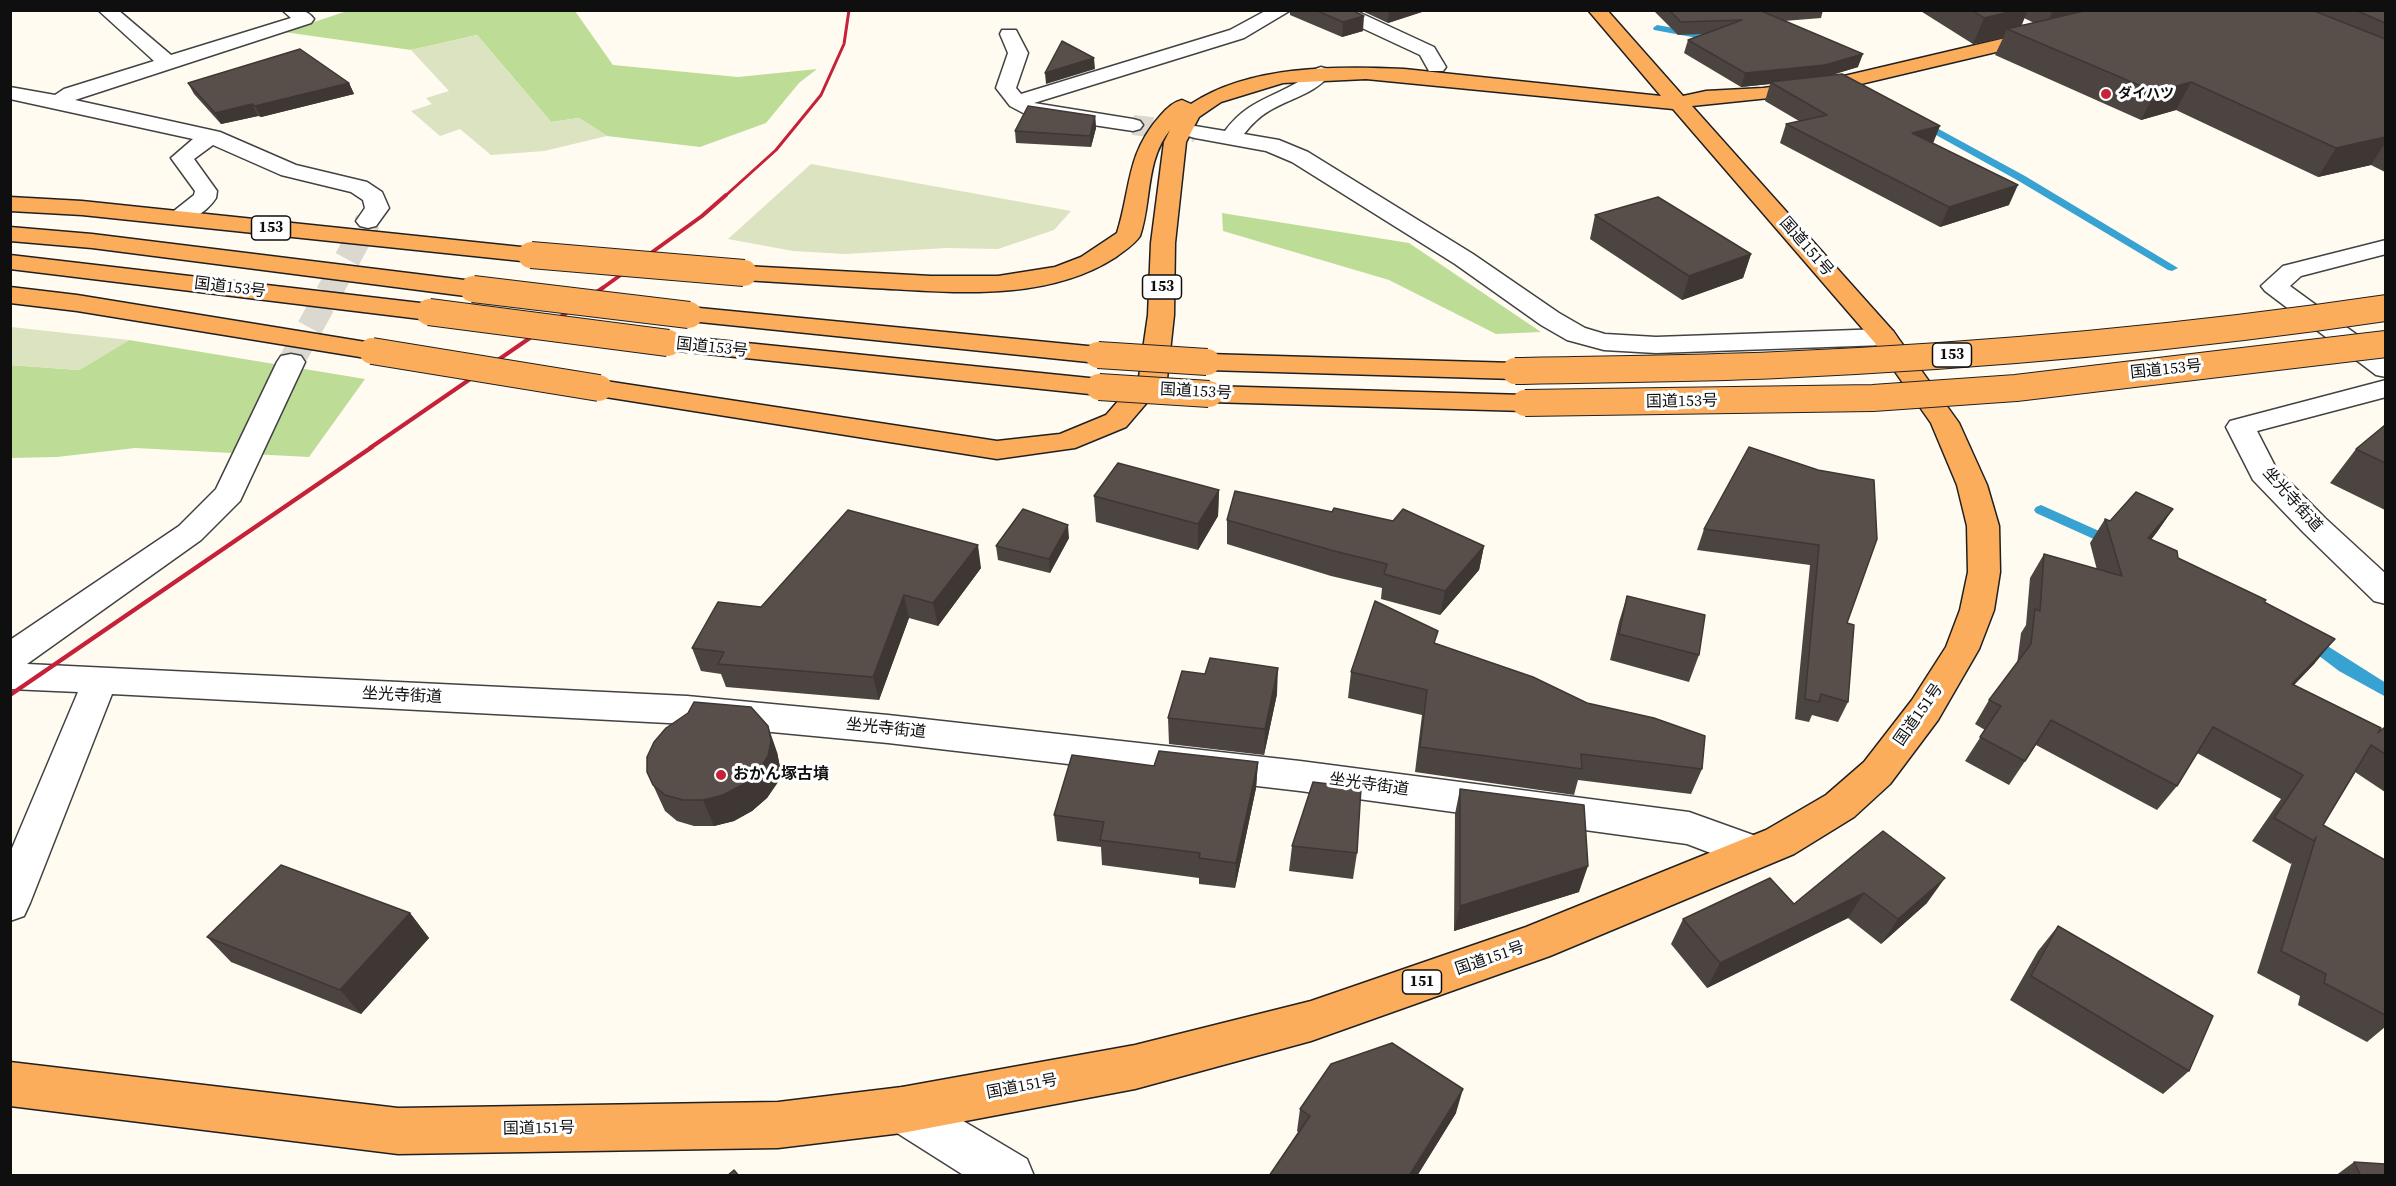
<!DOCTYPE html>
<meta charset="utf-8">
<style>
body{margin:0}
#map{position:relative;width:2396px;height:1186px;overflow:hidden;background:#fffbf1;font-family:"Source Serif 4",serif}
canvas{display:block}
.frame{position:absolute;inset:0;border:12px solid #0f0f0f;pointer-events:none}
</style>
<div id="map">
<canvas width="2396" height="1186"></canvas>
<div class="frame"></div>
</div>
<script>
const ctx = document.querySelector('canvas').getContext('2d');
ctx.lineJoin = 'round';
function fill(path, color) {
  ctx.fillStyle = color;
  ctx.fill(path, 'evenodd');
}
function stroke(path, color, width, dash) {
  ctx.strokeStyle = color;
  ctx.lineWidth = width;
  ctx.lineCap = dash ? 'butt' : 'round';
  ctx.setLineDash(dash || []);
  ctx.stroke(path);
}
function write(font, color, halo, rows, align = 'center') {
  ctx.font = font + ' "Source Serif 4","Noto Sans JP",serif';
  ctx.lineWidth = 6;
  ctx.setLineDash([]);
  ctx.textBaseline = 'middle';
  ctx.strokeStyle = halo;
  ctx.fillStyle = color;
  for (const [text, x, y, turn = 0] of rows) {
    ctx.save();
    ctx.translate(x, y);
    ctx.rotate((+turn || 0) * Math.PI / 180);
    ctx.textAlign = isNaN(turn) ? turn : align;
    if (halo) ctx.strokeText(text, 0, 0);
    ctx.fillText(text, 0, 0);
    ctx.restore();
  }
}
const forest = new Path2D(`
 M347,11H575L613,65L738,77L817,69L799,83L766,123L700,147L607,136L579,118L551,122L477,35L411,50L284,32Z
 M1222,213L1409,243L1541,332L1496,334L1389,280L1223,231Z
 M129,340L365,379L309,457L135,448L57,457L11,458L10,365L79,370Z`);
const cemetery = new Path2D(`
 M477,35L551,122L579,118L607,136L544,151L491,155L460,129L440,136L411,111L432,104L426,98L449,91L411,50Z
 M811,164L1071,211L1054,230L998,249L946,248L845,254L793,251L728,239Z
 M10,327H11L129,340L79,370L11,365Z`);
const stream = new Path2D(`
 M1657,25L1719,36L1723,39L1719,42L1654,30L1653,28Z
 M1918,121H1924L2025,176L2178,268L2172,271L2168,270L2017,180L1918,125Z
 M2041,505L2117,539L2119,542L2112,547L2107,545L2036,513L2034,510L2036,507Z
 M2307,633L2386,683V697L2339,671L2302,643L2299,639L2302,635Z`);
const minorTunnelFar1 = new Path2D(`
 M1133,125L1195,132`);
const minorTunnel = new Path2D(`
 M291,362L368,221`);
const minor = new Path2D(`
 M98,10H118L171,55L291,18L282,10C295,10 306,8 314,19L311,23L75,100L220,132L296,165L367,182L382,192L389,208L376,226L368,228L360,226L356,221L365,208L363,200L351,192L281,175L213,145L194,159L217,191L216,198C207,212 185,227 169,223L165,218L194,195L195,191L171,158L193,139L10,99V87L55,95L64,89L154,61Z
 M1267,10H1291L1244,38L1034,103L1133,119L1140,121L1143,125L1140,129L1133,131L1027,115L1010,106L996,88L1008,53L1000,34L1002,30H1016L1028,53L1016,88L1021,94L1230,30Z
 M1321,67L1328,69L1331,73C1316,94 1290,98 1269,111C1259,117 1251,125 1244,134L1279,140L1308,152L1473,254L1559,313L1585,328L1605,334L1656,337L1884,329L1893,331L1897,337L1893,343L1884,345L1656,353L1604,350L1567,340L1541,325L1455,264L1292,162L1266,151L1195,138L1188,136L1184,132L1188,128L1195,126L1225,131C1246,102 1269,99 1298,82C1306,77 1312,69 1321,67Z
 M2386,240V254L2301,276L2290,286L2386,356V377L2376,375L2265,291L2261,286L2283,266Z
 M291,354L301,356L305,362L240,501L201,540L27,664L687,696L888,715L1300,761L1689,812L1767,840L1773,852L1767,864L1753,869L1687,844L1300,791L888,743L687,724L112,694L30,903L24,916L10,921V853L78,692L10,689V640L179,526L216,489L277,362L281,356Z
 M2386,380V397L2257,431L2276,468L2325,518L2386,574V604L2374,601L2303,532L2253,480L2226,427L2230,421Z
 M902,1087L918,1094L1027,1159L1034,1176H965L886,1126L879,1110L886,1094Z`);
const tertiary = new Path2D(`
 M1329,10H1354L1434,47L1446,67L1443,71H1429L1420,55L1332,14Z`);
const trunk = new Path2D(`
 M1588,10H1607L1683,96L1706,91L1763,88L1827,80L2044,29L2051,31L2053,35L2051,39L1827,92L1692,106L1893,331L1959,423L1987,485L1999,526L2000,572L1994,610L1979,649L1938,720L1890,784L1854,817L1794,854L1550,956L1311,1041L1135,1089L902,1133L778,1148L398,1154L10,1106V1062L398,1108L778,1102L902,1087L1135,1045L1311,1001L1526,927L1766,830L1826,795L1864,762L1912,700L1946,647L1960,610L1968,572L1967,526L1957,485L1931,423L1875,343L1673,109L1366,79L1283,83L1221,102L1199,117L1186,142L1175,243L1174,315L1167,379L1126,427L1075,448L997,459L599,396L589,394L585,388L589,382L599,380L997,441L1060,434L1106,415L1139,377L1148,315L1151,243L1164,142L1170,130C1145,161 1152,201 1140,236C1134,245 1125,250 1116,257C1045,303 952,292 872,288C829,285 787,283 744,280L735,278L732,273L735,268L744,266L931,276H998L1055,267L1081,257L1117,233C1131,189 1126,154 1160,116C1166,109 1173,102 1182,100L1191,104C1250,65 1335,66 1404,69L1661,96Z
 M10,197L82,201L531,248L540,250L543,255L540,260L531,262L82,215L10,211Z
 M10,227L92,234L473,281L482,284L486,289L482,294L473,297L92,248L10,241Z
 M10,255L429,304L438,307L442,312L438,317L429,320L10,269Z
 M10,287L77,295L372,343L381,345L385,351L381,357L372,359L77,311L10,303Z
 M689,307L1098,347L1107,349L1111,355L1107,361L1098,363L680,320L676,315L680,310Z
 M668,335L1099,379L1109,381L1113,387L1109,393L1099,395L659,349L655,343L659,337Z
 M1207,354L1515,363L1525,365L1529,371L1525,377L1515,379L1207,370L1197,368L1193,362L1197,356Z
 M1209,386L1525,395L1535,397L1539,403L1535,409L1525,411L1209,402L1199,400L1195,394L1199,388Z`);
const railFar2 = new Path2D(`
 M724,197L776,150L821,95L844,44L849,10`);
const railFar1 = new Path2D(`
 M370,448L604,287L702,216L726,195`);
const rail = new Path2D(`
 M10,695L372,447`);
const trunkBridge = new Path2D(`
 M531,255L744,273
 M473,289L689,315
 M429,312L668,343
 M372,351L599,388
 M1098,355L1207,362
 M1515,371C1603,369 1690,369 1778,365C1981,356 2184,338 2386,308
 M1099,387L1209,394
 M1525,403L1873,398L2016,388L2386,344`);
const wall = new Path2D(`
 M1290,10H1352L1363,31L1342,37L1290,15Z
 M1360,10H1428L1388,23Z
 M1653,10H1823L1821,18L1784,21L1858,67L1832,75L1933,143L2009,205L1940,227L1780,143L1786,124L1799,121L1765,101L1770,84L1741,87L1684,53L1688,40L1704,34L1678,35Z
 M1919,10H2385V172L2371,165L2318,177L2176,110L2141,120L1995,55L2003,38L1973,44ZM2024,18L2034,23L2021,25Z
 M188,83H349L354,94L261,117L258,116L221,124L194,94Z
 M1095,116L1096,128L1091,147L1016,143L1015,131Z
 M1595,215L1751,254L1743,278L1682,300L1590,239Z
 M2385,425V510L2330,483L2356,449Z
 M1818,470L1847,623L1848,702L1838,722L1812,715L1809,722L1795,719L1810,565L1697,550L1704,529Z
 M1219,490L1218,516L1198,550L1096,522L1094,496Z
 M2173,509L2157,532L2151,540L2178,558L2264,602L2315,663L2294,685L2378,733L2385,727V792L2355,772L2323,825L2385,860V1027L2367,1042L2298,1005L2300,996L2257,973L2292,862L2291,864L2252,841L2281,799L2197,753L2177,786L2157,810L2036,745L2009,785L1965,761L1985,730L1975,724L1989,700L2017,664L2021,633L2026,625L2030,578L2044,554L2097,570L2090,543L2105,519L2110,521Z
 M1227,520L1484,546L1479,570L1440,615L1381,599L1382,588L1331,576L1227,544Z
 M1069,538L1050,573L998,560L996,546Z
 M981,568L938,626L909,618L879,700L726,687L721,674L701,671L692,648L761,607Z
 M1627,596L1699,655L1689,682L1610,660L1619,622Z
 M1436,643L1702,769L1691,794L1578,780L1574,795L1415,772L1422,715L1348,698L1351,672Z
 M1277,694L1264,755L1169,744L1168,718Z
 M777,752L780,767L778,782L767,798L752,811L734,821L714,826H694L677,821L665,811L647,772Z
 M1258,762L1256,788L1235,888L1199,884V878L1102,865L1101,847L1057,841L1054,815L1154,766Z
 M1460,789L1579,892L1454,931L1455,814Z
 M1883,831L1927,903L1881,944L1848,918L1707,988L1671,944L1683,919L1794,904Z
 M1292,846L1357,853L1353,879L1289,871Z
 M410,913L429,938L361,1014L231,962L207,937Z
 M2058,926L2189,1071L2163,1094L2010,1000L2038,951Z
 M1300,1109L1456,1113L1417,1176H1269L1298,1132L1297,1131Z
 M2354,1162L2385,1176H2335Z`);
const shadedWall = new Path2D(`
 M1389,10H1428L1388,23Z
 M2017,10H2028L2018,34L2007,29L2003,38L1973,44L1984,18Z
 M2053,10H2122L2045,28Z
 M1364,16L1363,31L1342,37L1343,22Z
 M1863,54L1858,67L1821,78L1770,82V84L1741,87L1745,73Z
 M1094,58L1095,69L1046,84L1045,73Z
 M2191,82L2176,110L2141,120L2155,92Z
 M349,83L354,94L261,117L255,106Z
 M252,104L258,116L221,124L215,113Z
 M1095,116L1096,128L1091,147L1090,136Z
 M1940,126L1932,146L1912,133Z
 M2385,137V143L2371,165L2318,177L2336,148Z
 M2018,185L2009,205L1940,227L1949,207Z
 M1751,254L1743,278L1682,300L1689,276Z
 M1219,490L1218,516L1198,550V524Z
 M2173,509L2157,532L2132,562L2148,538Z
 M1068,525L1069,538L1050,573L1049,559Z
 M978,545L981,568L938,626L933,603Z
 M1484,546L1479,570L1440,615L1445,591Z
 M904,595L909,618L879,700L873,677Z
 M2335,639L2315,663L2272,708L2292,684Z
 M1278,668L1277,694L1264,755L1265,729Z
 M768,726L777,752L780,767L778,782L767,798L752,811L734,821L714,826L703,800Z
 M1258,762L1256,788L1235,888L1236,863Z
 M1588,866L1579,892L1454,931L1460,906Z
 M1945,878L1927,903L1881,944L1898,919Z
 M1864,893L1848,918L1707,988L1720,963Z
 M410,913L429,938L361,1014L340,990Z
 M1463,1089L1456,1113L1417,1176H1409Z`);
const building = new Path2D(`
 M1315,10H1352L1364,16L1343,22Z
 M1669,10H1759L1863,54L1825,65L1745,73L1688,40L1742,20L1681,22Z
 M1972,10H2017L1984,18Z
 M2088,10H2312L2385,39V137L2336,148L2191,82L2155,92L2007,29Z
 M2355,10H2385V23Z
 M1062,41L1094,58L1045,73Z
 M300,49L349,83L255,106L252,104L215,113L188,83Z
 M1842,74L1940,126L1912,133L2018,185L1949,207L1786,124L1827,115L1770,82Z
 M1028,106L1095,116L1090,136L1015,131Z
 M1658,197L1751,254L1689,276L1595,215Z
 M2385,425V463L2356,449Z
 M1749,447L1818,470L1874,480L1877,539L1847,623L1854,625L1848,702L1821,694L1819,702L1805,699L1819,545L1704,529Z
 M1118,463L1219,490L1198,524L1094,496Z
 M1235,491L1332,512L1334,508L1393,521L1403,509L1484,546L1445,591L1384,574L1387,564L1334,551L1227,520Z
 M2136,492L2173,509L2148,538L2177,551L2178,558L2266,600L2264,602L2335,639L2292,684L2381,728L2378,733L2385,727V754L2371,745L2323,825L2385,860V1015L2324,983L2326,974L2281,951L2316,837L2314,841L2274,818L2303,775L2213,727L2177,786L2051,720L2025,761L1980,737L2001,706L1989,700L2031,644L2035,609L2040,611L2044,554L2122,576L2105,519L2110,521Z
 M1023,509L1068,525L1049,559L996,546Z
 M848,510L978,545L933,603L904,595L873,677L718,664L724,652L692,648L718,602L761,607Z
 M1627,596L1705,615L1699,655L1619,634Z
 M1375,601L1438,631L1434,643L1533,677L1587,703L1654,718L1705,736L1702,769L1581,754L1582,769L1420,747L1427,690L1351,672Z
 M1210,658L1278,668L1265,729L1168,718L1182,671L1205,674Z
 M694,702L751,707L768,726L771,741L768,756L758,772L742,785L723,795L703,800H683L665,795L653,785L647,772V757L654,742L666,728L688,713Z
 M1159,751L1258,762L1236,863L1199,858L1200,853L1100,840L1104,822L1054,815L1072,755L1154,766Z
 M1313,782L1361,788L1357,853L1292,846Z
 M1460,789L1584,805L1588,866L1460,906Z
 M1883,831L1945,878L1898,919L1864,893L1720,963L1683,919L1770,878L1794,904Z
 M281,865L410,913L340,990L207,937Z
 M2058,926L2213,1016L2189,1071L2031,976Z
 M1392,1043L1463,1089L1409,1176H1269L1310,1116L1300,1109L1331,1064Z
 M2354,1162L2385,1164V1176H2361Z
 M734,1170L739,1176H727Z`);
const markers = [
 [2106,94,6,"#c52138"],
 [721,775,6,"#c52138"]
];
const farPoinames = [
 ["ダイハツ",2118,94]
];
const shields = [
 [271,228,39],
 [1162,287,39],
 [1952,355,39],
 [1422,982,39]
];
const shieldNames = [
 ["153",271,228],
 ["153",1162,287],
 ["153",1952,355],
 ["151",1422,982]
];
const streetNames = [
 ["国道151号",1806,247,49],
 ["国道153号",230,288,7],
 ["国道153号",712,348,6],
 ["国道153号",2166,370,-6],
 ["国道153号",1196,392,3],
 ["国道153号",1682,402,-1],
 ["坐光寺街道",2292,500,48],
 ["坐光寺街道",402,696,3],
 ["国道151号",1919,715,-55],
 ["坐光寺街道",886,729,6],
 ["坐光寺街道",1369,785,8],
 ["国道151号",1490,959,-19],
 ["国道151号",1022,1087,-11],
 ["国道151号",539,1129,-1]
];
const poiNames = [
 ["おかん塚古墳",733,775]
];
fill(forest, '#bddd97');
fill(cemetery, '#dbe3c1');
fill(stream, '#38a3d2');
stroke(minorTunnelFar1, '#dbd8cf', 20, [20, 10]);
stroke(minorTunnel, '#dbd8cf', 26, [26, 13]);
stroke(minor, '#424242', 3);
stroke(tertiary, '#424242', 3);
stroke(trunk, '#202020', 3);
fill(minor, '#fff');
fill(tertiary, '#fff');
fill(trunk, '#fbad5c');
stroke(railFar2, '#c52138', 3);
stroke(railFar1, '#c52138', 4);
stroke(rail, '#c52138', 4.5);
stroke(trunkBridge, '#202020', 28, []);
stroke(trunkBridge, '#fbad5c', 26);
fill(wall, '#4c4440');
fill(shadedWall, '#3e3734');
fill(building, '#584f4b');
stroke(building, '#3e3734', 1.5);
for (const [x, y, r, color] of markers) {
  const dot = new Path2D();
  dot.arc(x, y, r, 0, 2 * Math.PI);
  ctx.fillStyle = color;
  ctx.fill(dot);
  stroke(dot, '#fff', 2);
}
write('bold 14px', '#0f0f0f', '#fff', farPoinames, 'left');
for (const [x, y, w] of shields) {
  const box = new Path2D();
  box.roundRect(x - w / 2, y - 12, w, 24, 4.5);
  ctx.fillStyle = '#fff';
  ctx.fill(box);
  stroke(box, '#0f0f0f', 1.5);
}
write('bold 15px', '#0f0f0f', null, shieldNames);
write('16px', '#0f0f0f', '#fff', streetNames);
write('bold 16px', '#0f0f0f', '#fff', poiNames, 'left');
</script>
